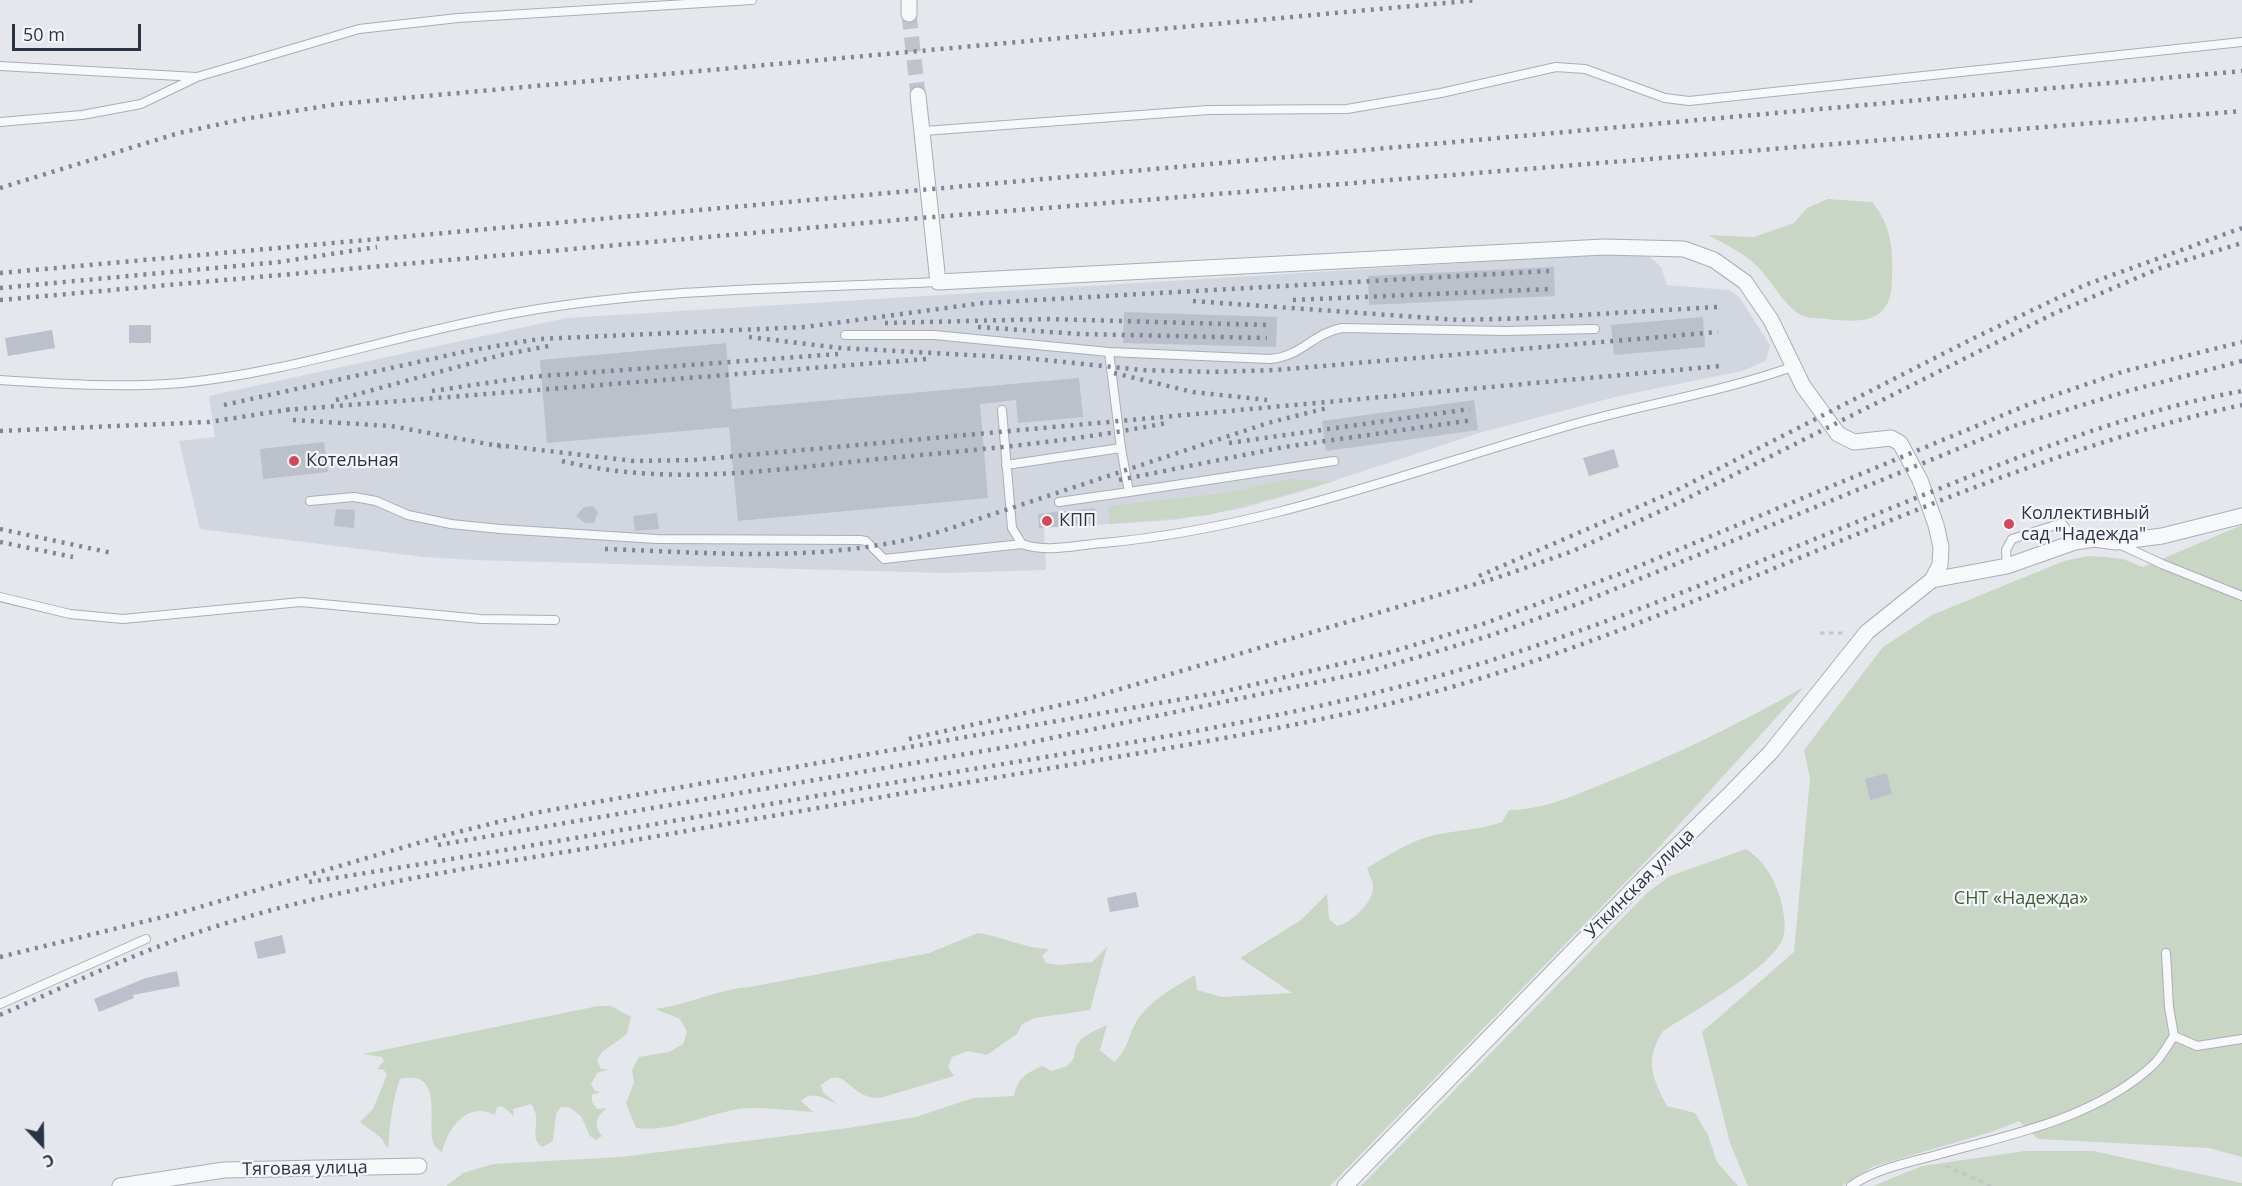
<!DOCTYPE html>
<meta charset="utf-8">
<style>
body{margin:0}
#map{position:relative;width:2242px;height:1186px;overflow:hidden;background:#e4e7ec;font-family:"Open Sans",sans-serif}
canvas{display:block}
.north{position:absolute;left:12px;top:1114px;width:60px;height:60px;-webkit-text-stroke:4px #f4f6f9;paint-order:stroke;rotate:158deg;font-size:16px;font-weight:700;line-height:24px;text-align:center;color:#2b3445}
.north::after{content:'';display:block;margin:auto;width:21px;height:27px;background:#2b3445;clip-path:polygon(50% 0,100% 100%,50% 72%,0 100%)}
.scale{position:absolute;left:12px;top:24px;width:129px;height:27px;box-sizing:border-box;border:3px solid #2b3445;border-top:0;padding-left:8px;font-size:18px;line-height:21px;white-space:nowrap;color:#2b3445;-webkit-text-stroke:4px #f4f6f9;paint-order:stroke}
</style>
<div id="map">
<canvas width="2242" height="1186"></canvas>
<div class="north">С</div>
<div class="scale">50 m</div>
</div>
<script>
const ctx = document.querySelector('canvas').getContext('2d');
ctx.lineJoin = 'round';
function fill(path, color) {
  ctx.fillStyle = color;
  ctx.fill(path, 'evenodd');
}
function stroke(path, color, width, dash) {
  ctx.strokeStyle = color;
  ctx.lineWidth = width;
  ctx.lineCap = dash ? 'butt' : 'round';
  ctx.setLineDash(dash || []);
  ctx.stroke(path);
}
function write(font, color, halo, rows, align = 'center') {
  ctx.font = font + ' "Open Sans",sans-serif';
  ctx.lineWidth = 4.5;
  ctx.setLineDash([]);
  ctx.textBaseline = 'middle';
  ctx.strokeStyle = halo;
  ctx.fillStyle = color;
  for (const [text, x, y, turn = 0] of rows) {
    ctx.save();
    ctx.translate(x, y);
    ctx.rotate((+turn || 0) * Math.PI / 180);
    ctx.textAlign = isNaN(turn) ? turn : align;
    if (halo) ctx.strokeText(text, 0, 0);
    ctx.fillText(text, 0, 0);
    ctx.restore();
  }
}
const built = new Path2D(`
 M1644,252L1661,267L1667,285L1729,290L1739,297L1770,345L1766,361L1742,371L1619,396L1479,433L1303,491L1239,509L1174,520L1044,528L1046,570L945,573L473,560L424,557L200,529L179,441L215,437L209,396L566,318Z`);
const green = new Path2D(`
 M1828,199L1872,202C1892,226 1893,249 1892,279C1892,323 1863,323 1828,319C1819,318 1808,319 1801,315C1783,305 1772,281 1758,267C1744,253 1725,244 1708,235L1754,237L1794,223L1807,208Z
 M1290,479L1332,482L1209,515L1110,524L1108,506L1225,493Z
 M2242,525V1157L2209,1148L2038,1139L2019,1121L1994,1131L1872,1167L1842,1186H1748L1730,1143L1702,1032L1794,952L1810,778L1804,750L1883,647L1932,615L2064,561L2088,556L2106,557L2123,559L2143,567Z
 M1804,687L1648,859L1330,1186H446L463,1173L493,1164L621,1157L848,1128L916,1117L973,1098L1014,1096C1018,1078 1025,1074 1042,1066L1052,1071L1067,1066L1074,1058C1075,1037 1089,1034 1107,1025L1100,1050L1114,1062C1127,1051 1127,1040 1134,1026C1146,1002 1173,988 1195,975L1197,990L1222,997L1292,993L1240,958L1301,920L1327,894L1329,919L1337,926C1351,923 1373,903 1373,887C1373,881 1369,874 1367,868C1389,855 1413,839 1439,834C1462,830 1478,830 1502,822L1509,810C1545,810 1577,794 1610,781C1677,754 1741,723 1804,687Z
 M1746,849C1764,861 1773,876 1780,897C1783,909 1787,926 1783,938C1772,968 1692,1012 1663,1031C1644,1061 1652,1077 1667,1106L1695,1113L1708,1135L1717,1162L1738,1186H1361L1647,893L1670,876Z
 M978,933C1003,937 1024,948 1049,949L1042,956L1046,963L1058,965L1092,962L1107,947L1090,1010L1035,1018L1022,1024L1017,1034L987,1055L968,1051L952,1057L948,1067L954,1076L880,1098C848,1099 846,1062 821,1085L823,1092L837,1104C823,1098 813,1090 801,1101L813,1112C790,1111 762,1106 739,1109C703,1115 673,1132 636,1128L626,1103L634,1083L632,1070L639,1057L669,1052L683,1044L687,1032L680,1019L655,1009C688,1005 718,989 750,987L929,953Z
 M598,1006H611L631,1017L627,1034L602,1052L597,1060L601,1069H609L597,1073L591,1084L594,1090L600,1092L592,1095V1102L597,1109L607,1108C596,1117 593,1124 602,1136L596,1140L590,1136L581,1116L569,1107H561L556,1114L553,1141L542,1147C527,1136 544,1121 531,1104L513,1109L514,1116L502,1106L497,1107L495,1115C468,1101 448,1127 442,1152C441,1152 435,1147 435,1146C424,1129 448,1068 400,1079C392,1101 390,1124 388,1149L381,1138L360,1122L373,1109L387,1075L384,1070L377,1069L384,1061L382,1057L363,1054Z
 M2025,1151H2093L2242,1183V1186H1873L1922,1166Z`);
const building = new Path2D(`
 M1554,267L1555,296L1369,305L1368,276Z
 M1124,312L1277,317L1276,347L1123,343Z
 M1703,317L1705,347L1614,355L1611,325Z
 M129,325H151V343H129Z
 M52,330L55,348L8,356L5,338Z
 M726,343L732,409L1079,378L1083,417L1018,423L1016,400L980,404L988,498L738,521L729,427L547,443L540,360Z
 M1474,400L1478,430L1326,451L1322,421Z
 M324,442L328,472L263,479L260,449Z
 M1614,449L1619,467L1589,476L1583,458Z
 M593,506L598,512L594,523H585L576,516L584,507Z
 M1095,508L1096,524L1039,528L1038,514Z
 M336,509L355,510L354,528L334,526Z
 M657,513L659,529L635,531L633,516Z
 M1887,773L1892,794L1870,800L1865,779Z
 M1136,892L1139,907L1110,912L1107,898Z
 M282,935L286,953L258,959L254,942Z
 M177,971L180,986L133,995L134,998L99,1012L94,999L146,978Z`);
const streetTunnel = new Path2D(`
 M909,14L918,95`);
const path = new Path2D(`
 M1820,633H1844
 M1946,1166L1991,1186`);
const lane = new Path2D(`
 M0,66L197,77L359,29L458,18L752,0
 M0,122L82,115L141,104L195,78
 M924,131L1208,110L1347,109L1441,93L1556,67L1585,69L1665,98L1689,101L2242,42
 M845,335H934L1109,352L1270,359C1301,357 1313,333 1342,328L1505,331L1595,329
 M0,380C60,384 121,388 181,383C296,372 407,331 521,312C658,288 799,288 938,282
 M1002,410L1012,528L1022,544C1047,553 1077,545 1103,543C1263,529 1411,471 1564,427C1640,405 1718,393 1792,367
 M1121,448L1129,492L1334,461
 M1006,465L1121,448L1109,352
 M310,501L354,497L376,501L408,515L451,524L500,529L657,539L860,540L866,541L884,559L1022,544
 M1059,502L1129,492
 M2119,544L2162,564L2242,596
 M2007,566L2006,550L2012,539L2062,523L2075,542
 M0,597L70,614L123,619L301,602L481,619L555,620
 M2166,953L2169,1007L2174,1036
 M0,1004L146,939
 M1851,1186C1873,1170 1906,1163 1933,1156C2008,1135 2092,1120 2152,1066C2161,1058 2167,1046 2174,1036L2197,1046L2242,1039`);
const street = new Path2D(`
 M909,0V14
 M918,95L938,282L1604,247L1684,249L1714,260L1745,282L1771,320L1803,386L1838,434L1854,442L1891,438L1900,443L1920,480L1936,525L1941,547L1940,565L1932,580L1867,632L1771,752L1731,793L1646,876L1345,1186
 M1932,580L2007,566L2075,542L2094,539L2116,542L2162,536L2242,516
 M120,1186L224,1170L419,1166`);
const rail = new Path2D(`
 M0,188L179,133L244,119L338,104L1478,0
 M0,273L2242,71
 M0,288L279,262L377,247
 M0,300L909,219L2242,111
 M1293,300L1549,289
 M1193,301L1459,320L1531,318L1717,307
 M885,323L1048,319L1268,325
 M978,327L1080,334L1267,338
 M749,337L840,348L1025,358L1142,370L1211,372L1276,370L1718,332
 M1114,373L1193,392L1267,400
 M432,391L528,377L838,354
 M336,400L501,355L549,346
 M224,405L472,350L539,339L805,327L983,303L1549,271
 M286,410L926,359
 M293,420L391,426L504,447
 M0,431L209,422L292,409
 M1229,443L1470,409
 M497,445L634,461L693,460L1720,366
 M562,461C668,487 771,470 878,459C975,450 1071,442 1166,423
 M1119,480L1284,447L1473,420
 M0,529L112,553
 M0,542L73,557
 M605,549C723,553 826,564 942,531L1268,423L1327,408
 M1479,576L1675,491L1972,339L2085,285L2242,228
 M909,739L1083,700L1496,578L1573,551L1676,504L2055,313L2160,268L2242,243
 M438,845L1018,745L1371,671L1492,635L1583,602L2014,426L2128,391L2242,361
 M309,882C521,849 732,810 944,774C1119,744 1296,719 1466,668C1627,620 1780,552 1936,490C2035,450 2137,410 2242,391
 M0,957L179,913L442,836L534,813L1222,692L1391,652L1480,625L1622,573L2032,403L2125,371L2242,342
 M0,1015C71,984 143,949 217,926C344,886 475,867 607,845C753,819 899,794 1046,769C1157,750 1269,732 1380,706C1678,635 1943,470 2242,405`);
const markers = [
 [294,461,6,"#d1495b"],
 [1047,521,6,"#d1495b"],
 [2009,524,6,"#d1495b"]
];
const poiNames = [
 ["Котельная",306,461],
 ["Коллективный",2021,514],
 ["сад \"Надежда\"",2021,535],
 ["КПП",1059,521]
];
const streetNames = [
 ["Уткинская улица",1640,884,-45],
 ["Тяговая улица",305,1169,-1]
];
const parkNames = [
 ["СНТ «Надежда»",2021,899]
];
fill(built, '#d2d6de');
fill(green, '#c9d6c5');
fill(building, '#bbc0ca');
stroke(streetTunnel, '#bfc3cb', 15, [15, 8]);
stroke(lane, '#a9aeb7', 10);
stroke(street, '#a9aeb7', 17);
stroke(path, '#c2c5cb', 3, [4.5, 4.5]);
stroke(lane, '#f7f8fa', 8);
stroke(street, '#f7f8fa', 15);
stroke(rail, '#7d8696', 4.5, [3, 6]);
for (const [x, y, r, color] of markers) {
  const dot = new Path2D();
  dot.arc(x, y, r, 0, 2 * Math.PI);
  ctx.fillStyle = color;
  ctx.fill(dot);
  stroke(dot, '#f4f6f9', 2);
}
write('18px', '#2b3445', '#f4f6f9', poiNames, 'left');
write('18px', '#2b3445', '#f4f6f9', streetNames);
write('18px', '#3f6138', '#f4f6f9', parkNames);
</script>
